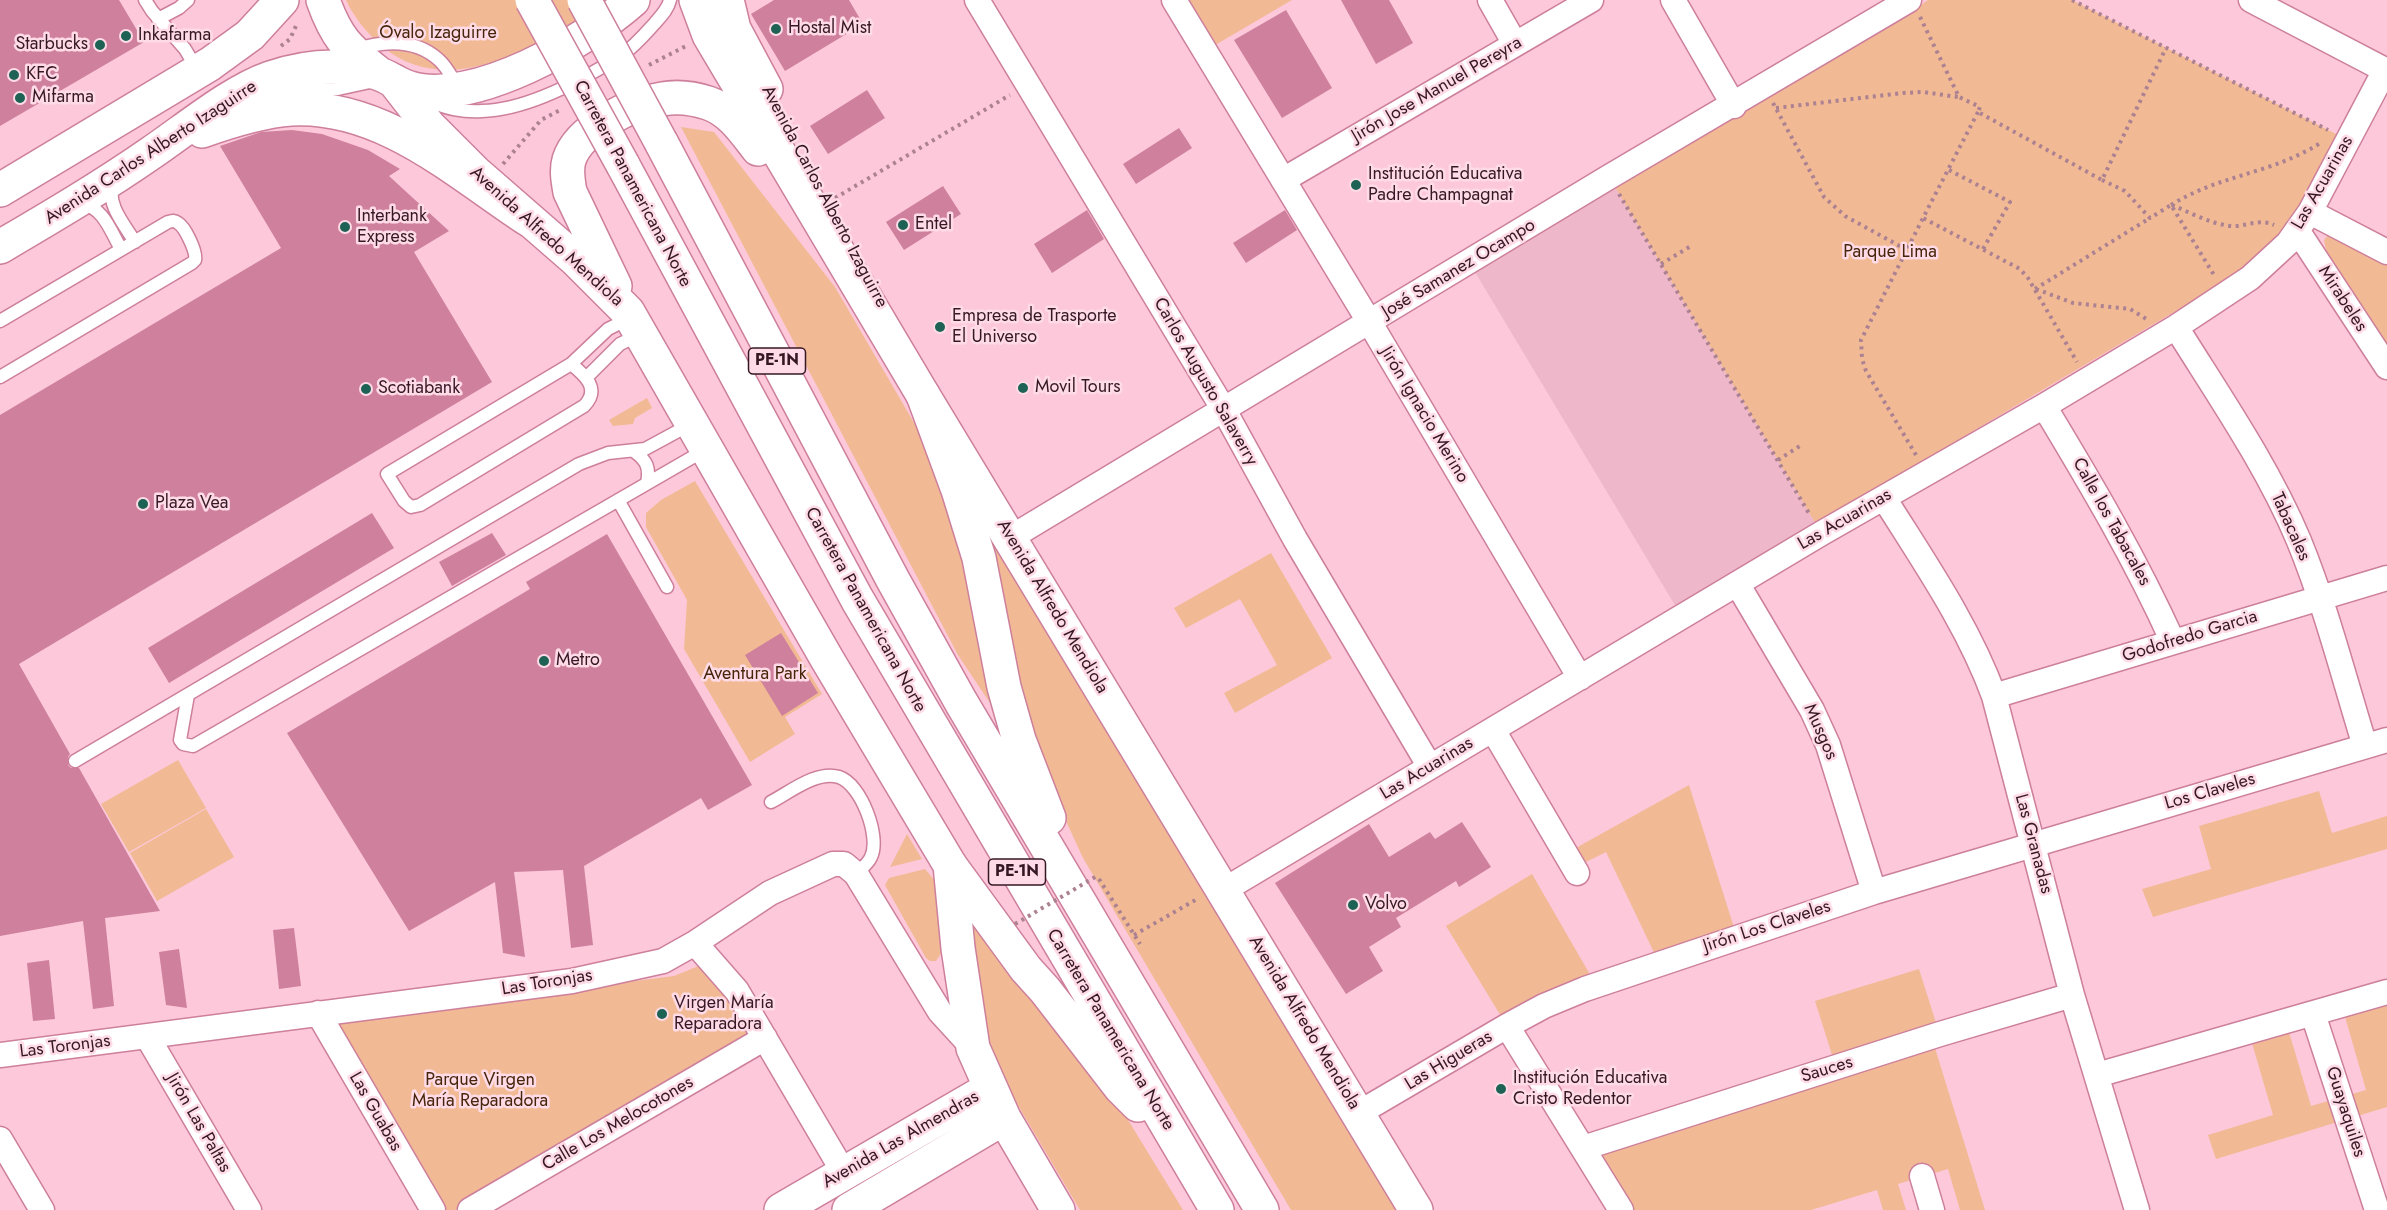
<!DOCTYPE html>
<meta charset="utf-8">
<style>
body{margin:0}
canvas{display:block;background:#fcc8da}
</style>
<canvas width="2387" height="1210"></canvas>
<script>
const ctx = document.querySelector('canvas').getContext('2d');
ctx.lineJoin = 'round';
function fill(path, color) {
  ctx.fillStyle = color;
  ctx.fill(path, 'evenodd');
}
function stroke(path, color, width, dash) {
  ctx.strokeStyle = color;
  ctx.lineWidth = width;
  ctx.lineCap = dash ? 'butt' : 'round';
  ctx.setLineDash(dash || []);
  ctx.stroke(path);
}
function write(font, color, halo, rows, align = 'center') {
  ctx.font = font + ' Jost,sans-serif';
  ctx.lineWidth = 5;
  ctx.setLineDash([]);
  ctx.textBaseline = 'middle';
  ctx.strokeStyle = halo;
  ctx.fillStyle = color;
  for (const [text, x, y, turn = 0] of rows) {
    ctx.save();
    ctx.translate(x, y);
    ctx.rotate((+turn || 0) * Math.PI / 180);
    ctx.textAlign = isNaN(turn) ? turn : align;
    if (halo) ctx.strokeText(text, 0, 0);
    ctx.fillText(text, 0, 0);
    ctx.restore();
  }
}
const built = new Path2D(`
 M1615,187L1816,524L1676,607L1475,272Z`);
const green = new Path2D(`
 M346,0H610C548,39 453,105 383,47C368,34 354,18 346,0Z
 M1174,0H1292L1205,51Z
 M1928,0H2072L2338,135L2300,207L2283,232L2245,270L1816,524L1615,187L1901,19Z
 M681,127L714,132L835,287L945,476L991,672L992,706L958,655Z
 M2328,235L2387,260V349L2326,250L2324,240Z
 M647,398L652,408L635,418L633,424L613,426L609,420Z
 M957,472L1398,1210H1291L1083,858L1031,745Z
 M695,481L822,694L785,717L795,734L750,762L684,649L687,600L646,527V513L661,500Z
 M1271,553L1332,658L1235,713L1224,693L1277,665L1240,599L1186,628L1174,608Z
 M178,760L206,808L129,852L101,804Z
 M1689,785L1737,937L1659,963L1606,852L1582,864L1574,849Z
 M2319,791L2332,833L2387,816V849L2153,917L2142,889L2211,869L2199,826Z
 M206,809L234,857L157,901L130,853Z
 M907,834L922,859L890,867Z
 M925,869L936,882L942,952L936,961H930L926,958L885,885L889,878Z
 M1532,874L1596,985L1507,1026L1446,926Z
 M968,918L1122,1110L1183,1210H1080L994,1065L978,990Z
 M706,963L752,1038L455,1210H443L329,1020L674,976Z
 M1919,969L1937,1026L1833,1058L1815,1001Z
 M2387,992V1107L2216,1159L2208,1135L2273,1115L2249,1033L2286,1022L2311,1106L2366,1090L2342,1006Z
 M1935,1048L1985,1210H1960L1948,1169L1898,1184L1906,1210H1883L1877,1190L1811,1210H1631L1599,1164L1601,1149Z`);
const building = new Path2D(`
 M0,0H119L144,42L0,126Z
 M774,0H849L863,24L785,71L751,14Z
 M1341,0H1389L1413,43L1376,64Z
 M1286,10L1332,88L1282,118L1234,40Z
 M867,90L885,118L828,154L810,126Z
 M1179,128L1192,148L1136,184L1123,164Z
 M292,130L322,134L368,150L400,169L389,176L449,231L414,252L492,382L19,664L70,754L68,757V765L71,768H79L160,911L105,918L114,1006L93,1009L83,921L0,936V415L281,248L220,146L261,132Z
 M943,186L961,214L904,250L886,222Z
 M1087,210L1104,239L1052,273L1034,244Z
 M1285,210L1297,230L1246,263L1233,243Z
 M372,513L394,548L169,683L148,648Z
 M492,533L506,555L452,586L439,562Z
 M607,534L752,785L708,810L701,798L584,866L593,945L571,948L563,870L514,872L525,957L503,953L495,882L409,931L287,733L530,589L526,582Z
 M781,633L818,693L782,716L745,655Z
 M1462,822L1491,867L1459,887L1456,881L1396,918L1401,927L1369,947L1383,971L1346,994L1275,883L1369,824L1389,857L1430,832L1435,839Z
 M294,928L301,986L279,989L273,930Z
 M179,949L187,1008L166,1005L159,952Z
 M49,960L55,1019L33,1021L27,963Z`);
const path = new Path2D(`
 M2072,0L2328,130
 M1920,17L1959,97L1980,107L1978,112L2102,180L2166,48
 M281,46L290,39L296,26
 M649,65L686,46
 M1773,103L1824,197L1845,216L1907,250
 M1776,108L1903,93L1923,92L1958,97
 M1978,112L1923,218L2020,269L2028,278L2077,362
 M503,164L541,120L562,109
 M1949,170L2010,202L1983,249
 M2102,180L2125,191L2150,218L2171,205L2214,275
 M1619,194L1810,515
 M835,198L1010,95
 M2171,205C2203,185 2236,178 2271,166C2289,160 2306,152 2322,142
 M2172,205C2191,213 2211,224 2231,226C2246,227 2259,218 2274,225
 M1661,264L1691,246
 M2035,289L2150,218
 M2036,289L2073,303L2130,309L2148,320
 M1916,455L1866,371L1862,359L1861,340L1923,218
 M1778,460L1803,444
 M1099,879L1140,944
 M1134,935L1199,898`);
const lane = new Path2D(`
 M145,0L152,11L185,49L198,71
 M158,19L179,8L188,0
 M354,50C382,41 415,38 439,60C447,67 452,78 458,87
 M272,96L294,91L338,89L370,82
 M429,101C448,109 462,112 482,111C528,110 584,79 622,55C635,46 645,34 655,23C661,16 668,9 670,0
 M113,184C106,204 124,224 135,242
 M81,204C103,206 111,232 121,249
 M0,321L168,222C172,221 174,220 178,223C185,227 197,252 195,260L192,263L0,377
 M571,364C585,375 601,389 584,406L420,505L411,507L404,501L387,474L571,364L608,329L630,318
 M587,377L620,344L639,335
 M635,452C647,461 650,468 647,483
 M618,500L667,587
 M188,695L180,740L183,744L193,746L705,450
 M75,761L579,464L608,453L645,449L691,424
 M771,802C790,792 817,770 839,777C861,784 881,837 871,857C868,864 861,869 856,874`);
const street = new Path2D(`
 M977,0L1224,410L1295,539L1430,767
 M1174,0L1370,323L1580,678
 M1490,0L1515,44
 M1673,0L1734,106
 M2251,0L2387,71
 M1283,180L1591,0
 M2310,212L2387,252
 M2297,230L2387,367
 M2176,327C2219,396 2267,465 2299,541C2326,607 2344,678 2365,746
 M2044,406C2091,484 2135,558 2173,642
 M1884,498C1924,562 1968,625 1994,696L2072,995L2137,1210
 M1010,538L1609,177L1909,0
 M1738,585L1812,710L1828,745L1874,892
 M1994,696L2387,578
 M1493,730L1577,873
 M1224,890L1822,533L2044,406L2176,327L2250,278L2288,243L2310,212L2385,70
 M695,943L737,991L844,1173
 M318,1013L433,1210
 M2313,1014L2377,1210
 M1507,1026L1544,1006L1585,989L1874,892L2387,740
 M147,1036L249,1210
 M0,1055L572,981L663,961L695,943L770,893L833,864H844L856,874L940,1012L973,1048
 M2097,1075L2387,992
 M1359,1113L1507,1026L1621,1210
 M0,1139L42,1210
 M1583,1148L1940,1034L2072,995
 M1922,1176L1932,1210
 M470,1210L765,1038`);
const secondary = new Path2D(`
 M696,0L709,35L923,395L1416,1210
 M727,0L734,29L766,89
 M394,81L429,126L475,172L576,260L628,312L827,659L950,865L958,948L973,1048L1004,1118L1058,1210
 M615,286L570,192C568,181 566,170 569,160C579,128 633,103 662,99C678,96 693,98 708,103C730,110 744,131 758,149
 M781,1210L989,1089
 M849,1210L1004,1118`);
const primary = new Path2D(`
 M323,0C336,37 347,48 377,72
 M202,131C230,121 261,111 291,109C383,104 457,173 529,220
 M0,190L210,64L250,35L282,0
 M0,247C51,217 102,187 151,153C185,130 232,91 270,78C305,66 341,63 377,73C389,77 399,85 410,88C473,107 587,41 633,0`);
const highway = new Path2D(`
 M661,142L893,580L961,702L1262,1210
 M623,165L857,599L1217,1210
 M923,395L958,490L979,558L1004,687L1019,740L1049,818
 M950,865L1026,969L1045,990L1120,1087L1138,1105`);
const pathBridge = new Path2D(`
 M1015,924L1097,876`);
const highwayBridge = new Path2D(`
 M532,0L623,165
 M584,0L661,142`);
const markers = [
 [776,29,6,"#1d6254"],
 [126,36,6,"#1d6254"],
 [100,45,6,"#1d6254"],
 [14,75,6,"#1d6254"],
 [20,98,6,"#1d6254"],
 [1356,185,6,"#1d6254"],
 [903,225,6,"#1d6254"],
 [345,227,6,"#1d6254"],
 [940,327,6,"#1d6254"],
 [1023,388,6,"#1d6254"],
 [366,389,6,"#1d6254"],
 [143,504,6,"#1d6254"],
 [544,661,6,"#1d6254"],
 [1353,905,6,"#1d6254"],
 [662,1014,6,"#1d6254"],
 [1501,1089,6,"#1d6254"]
];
const shields = [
 [777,361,57],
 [1017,872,57]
];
const shieldNames = [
 ["PE-1N",777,361],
 ["PE-1N",1017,872]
];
const poiNames = [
 ["Hostal Mist",788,29],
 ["Inkafarma",138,36],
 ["Starbucks",88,45,"right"],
 ["KFC",26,75],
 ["Mifarma",32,98],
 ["Institución Educativa",1368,175],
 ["Padre Champagnat",1368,196],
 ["Interbank",357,217],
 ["Express",357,238],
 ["Entel",915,225],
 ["Empresa de Trasporte",952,317],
 ["El Universo",952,338],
 ["Movil Tours",1035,388],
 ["Scotiabank",378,389],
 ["Plaza Vea",155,504],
 ["Metro",556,661],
 ["Volvo",1365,905],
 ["Virgen María",674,1004],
 ["Reparadora",674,1025],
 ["Institución Educativa",1513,1079],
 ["Cristo Redentor",1513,1100]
];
const parkNames = [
 ["Óvalo Izaguirre",438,34],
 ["Parque Lima",1890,253],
 ["Aventura Park",755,675],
 ["Parque Virgen",480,1081],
 ["María Reparadora",480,1102]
];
const streetNames = [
 ["Jirón Jose Manuel Pereyra",1437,90,-30],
 ["Avenida Carlos Alberto Izaguirre",151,153,-33],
 ["Las Acuarinas",2323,183,-60],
 ["Carretera Panamericana Norte",632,184,62],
 ["Avenida Carlos Alberto Izaguirre",824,197,62],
 ["Avenida Alfredo Mendiola",546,237,42],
 ["José Samanez Ocampo",1459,269,-31],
 ["Mirabeles",2342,299,57],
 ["Carlos Augusto Salaverry",1205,382,60],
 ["Jirón Ignacio Merino",1424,415,59],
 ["Las Acuarinas",1845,520,-30],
 ["Calle los Tabacales",2111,522,61],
 ["Tabacales",2290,527,66],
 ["Avenida Alfredo Mendiola",1052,607,59],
 ["Carretera Panamericana Norte",865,610,61],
 ["Godofredo Garcia",2190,637,-17],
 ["Musgos",1820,732,66],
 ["Las Acuarinas",1427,769,-31],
 ["Los Claveles",2210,792,-16],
 ["Las Granadas",2033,844,75],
 ["Jirón Los Claveles",1767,927,-18],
 ["Las Toronjas",547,983,-9],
 ["Avenida Alfredo Mendiola",1304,1023,59],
 ["Carretera Panamericana Norte",1110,1030,59],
 ["Las Toronjas",65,1047,-7],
 ["Las Higueras",1449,1061,-31],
 ["Sauces",1827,1070,-17],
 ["Las Guabas",375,1112,60],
 ["Guayaquiles",2345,1112,72],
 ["Jirón Las Paltas",198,1123,60],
 ["Calle Los Melocotones",618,1124,-30],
 ["Avenida Las Almendras",901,1140,-30]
];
fill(built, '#eeb7ca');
fill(green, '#f1ba94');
fill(building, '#cf809d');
stroke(lane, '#cd7f9c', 15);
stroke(street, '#cd7f9c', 27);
stroke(secondary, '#cd7f9c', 36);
stroke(primary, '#cd7f9c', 36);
stroke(highway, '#cd7f9c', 36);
stroke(path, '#ac8191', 4, [3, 4.5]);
stroke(lane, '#fff', 12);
stroke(street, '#fff', 24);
stroke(secondary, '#fff', 33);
stroke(primary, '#fff', 33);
stroke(highway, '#fff', 33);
stroke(highwayBridge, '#cd7f9c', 36, []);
stroke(pathBridge, '#ac8191', 4, [3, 4.5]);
stroke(highwayBridge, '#fff', 33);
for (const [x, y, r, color] of markers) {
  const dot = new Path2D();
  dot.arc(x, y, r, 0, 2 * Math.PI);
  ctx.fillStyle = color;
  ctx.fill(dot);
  stroke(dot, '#fedbe6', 2);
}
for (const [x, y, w] of shields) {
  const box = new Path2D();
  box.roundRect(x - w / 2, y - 13, w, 26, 4.5);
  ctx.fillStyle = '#fedbe6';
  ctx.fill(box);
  stroke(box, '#361824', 1.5);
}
write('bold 16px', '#361824', null, shieldNames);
write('18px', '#361824', '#fedbe6', poiNames, 'left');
write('18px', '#46250a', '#fedbe6', parkNames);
write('18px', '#361824', '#fedbe6', streetNames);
</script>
